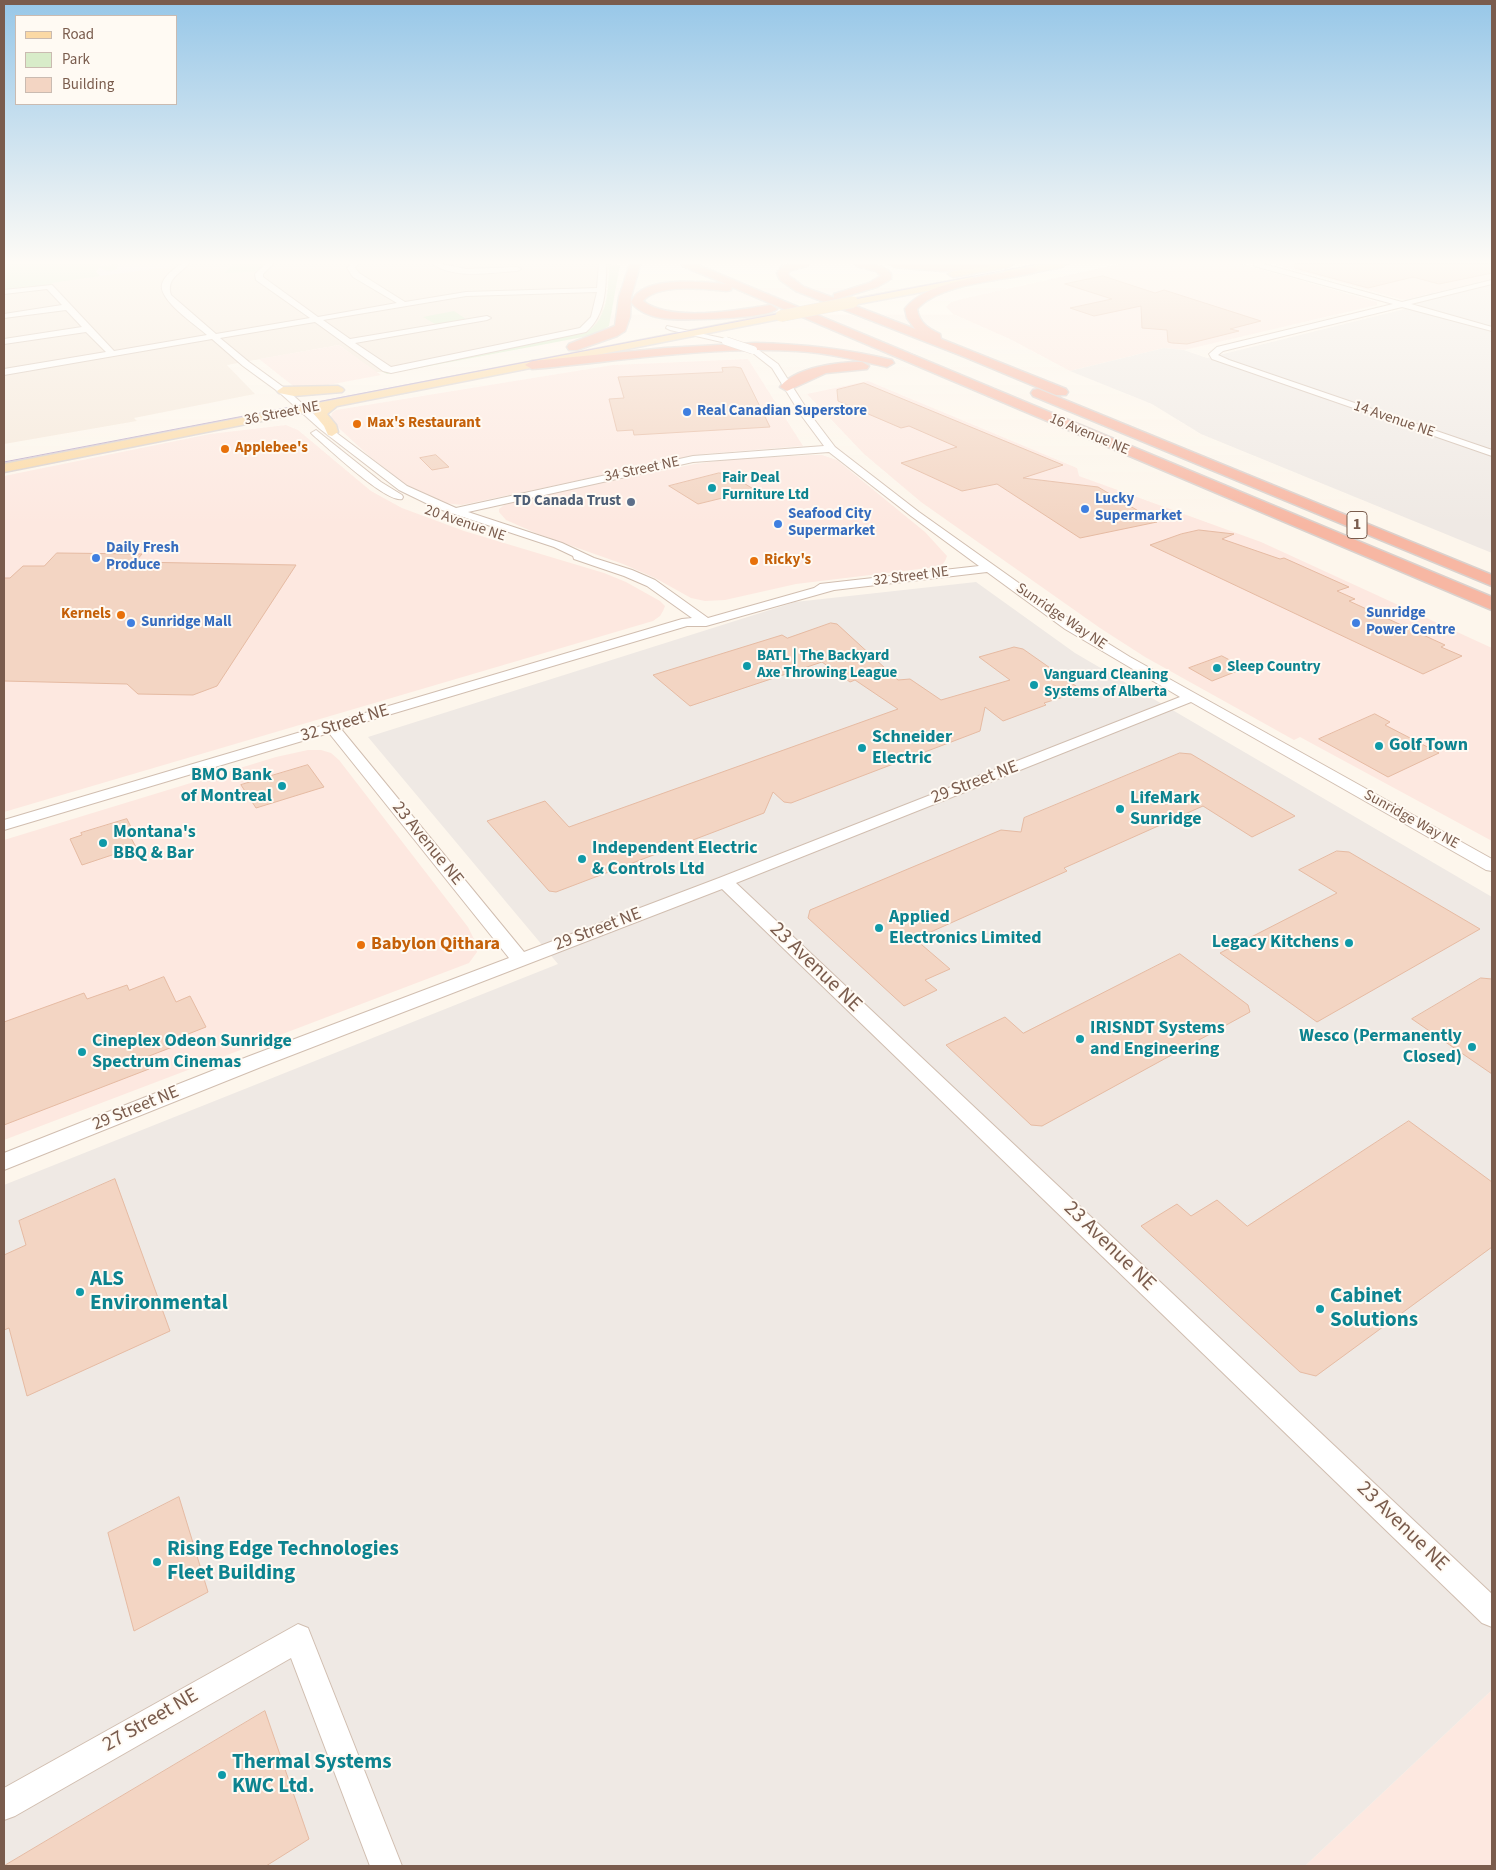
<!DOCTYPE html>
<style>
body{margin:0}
#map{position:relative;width:1496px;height:1870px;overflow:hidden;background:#fdf6ec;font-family:"Source Sans 3",sans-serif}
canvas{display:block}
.frame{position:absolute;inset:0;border:5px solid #7a5c4d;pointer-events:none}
.legend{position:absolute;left:15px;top:15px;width:162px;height:90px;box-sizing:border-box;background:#fffaf3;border:1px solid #cabbb1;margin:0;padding:6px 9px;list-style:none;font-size:15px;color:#7a5c4d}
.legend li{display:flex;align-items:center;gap:10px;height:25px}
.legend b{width:25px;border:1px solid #cabbb1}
</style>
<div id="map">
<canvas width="1496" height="1870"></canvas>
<div class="frame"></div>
<ul class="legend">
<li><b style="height:6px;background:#fbd9a5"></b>Road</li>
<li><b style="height:14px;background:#d8ecc9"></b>Park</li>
<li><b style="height:14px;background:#f3d5c3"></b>Building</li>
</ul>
</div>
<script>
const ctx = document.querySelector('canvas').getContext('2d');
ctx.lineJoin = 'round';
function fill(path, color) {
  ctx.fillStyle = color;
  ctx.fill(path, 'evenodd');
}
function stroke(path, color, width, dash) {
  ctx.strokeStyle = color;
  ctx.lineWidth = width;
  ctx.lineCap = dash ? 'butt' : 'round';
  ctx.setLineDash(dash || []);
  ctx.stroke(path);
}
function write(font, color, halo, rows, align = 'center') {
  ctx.font = font + ' "Source Sans 3",sans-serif';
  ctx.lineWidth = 4;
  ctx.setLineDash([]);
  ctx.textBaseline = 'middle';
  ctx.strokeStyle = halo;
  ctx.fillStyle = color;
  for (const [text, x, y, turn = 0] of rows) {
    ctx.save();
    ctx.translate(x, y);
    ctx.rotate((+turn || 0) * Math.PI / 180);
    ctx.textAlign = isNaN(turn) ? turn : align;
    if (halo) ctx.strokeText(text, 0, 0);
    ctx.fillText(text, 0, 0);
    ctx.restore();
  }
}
const residential = new Path2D(`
 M4,264H609V267L603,312L596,325L581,333L389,372H375L339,345L227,365L255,394L134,418L137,421L4,444Z`);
const commercial = new Path2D(`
 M1119,264H1242L1377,302V305L1184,350L1164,348L1070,371L1010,339L953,314L946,307L951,302L966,298Z
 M1273,264H1492V279L1404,300Z
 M339,345L381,375L312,388L297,389L259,359Z
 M748,359L803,446L704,454L462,505L443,503L420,493L402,482L368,455L330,420L332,413L336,410L613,365Z
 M868,381L1077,468L1079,476L1261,542L1492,648V841L1300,737L1294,740L1145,657L1100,628L921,502L864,454L807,394Z
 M286,425L298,430L371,491L402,508L464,531L604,573L626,582L660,601L665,606L663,611L660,616L653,621L4,812V476L210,434Z
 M812,455H822L837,460L925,532L947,556L945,561L942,565L928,568L796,584L725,600L705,601L691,598L655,578L623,564L538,534L506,520L499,512V509L504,505L530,497L695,464L732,459Z
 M308,750H321L331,753L339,760L468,927L474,939L477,952L469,963L4,1140V840L276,757Z
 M1492,1690V1866H1305Z`);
const industrial = new Path2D(`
 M1492,279V553L1201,434L1152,404L1070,371L1164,348L1184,350L1207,358L1421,305L1404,300Z
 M976,582L1075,653L1492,897V1690L1305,1866H4V1185L558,964L368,737L795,602Z`);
const education = new Path2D(`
 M100,264H173L169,267L100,276L96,272Z`);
const green = new Path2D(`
 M4,264H100V266L118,264L117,269C110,272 104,271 99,267L96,272L100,276L52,283L53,285L4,290Z
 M234,264H264L254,272L224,273Z
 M609,264L620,265L609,326L597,333L583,337L387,374L383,372L395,371L586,332C609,320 608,286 609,264Z
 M454,311L466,319L437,325L423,317Z`);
const building = new Path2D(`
 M1295,264H1492V273L1439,284L1413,277L1368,288L1295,268Z
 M1103,276L1155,293L1164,290L1261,321L1230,329L1239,331L1187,344L1172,343L1168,342L1167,330L1142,328L1141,306L1094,316L1070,308L1112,299L1065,284Z
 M735,367L741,368L770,427L634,435L633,430L617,431L609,399L624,398L618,377L723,372L722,368Z
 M864,383L1063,465L1023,478L1098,487L1157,522L1080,538L997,484L962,491L901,463L957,447L909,426L901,428L838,401L837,390Z
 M436,455L449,467L432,470L420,458Z
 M719,473L729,474L755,490L698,504L669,486Z
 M1199,530L1234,534L1222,539L1280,559L1284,558L1349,587L1337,591L1355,599L1349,601L1445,645L1441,647L1462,656L1423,674L1150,545L1181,534Z
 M57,553L142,554L135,562L296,565L217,686L193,695L138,694L127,684L4,681V578H10L23,566H44Z
 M831,623L837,624L898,680L910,679L941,700L1010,680L979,657L1014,647L1023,649L1083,691L1044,703L1046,705L1003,721L985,707L980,731L791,803L784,802L773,792L764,813L556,892L549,891L487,821L545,801L569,827L898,709L855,680L850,682L822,662L690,706L653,675L782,635L787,638Z
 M1222,656L1245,668L1212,681L1189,668Z
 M1375,714L1390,722L1385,725L1439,753L1388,777L1319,739Z
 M1180,753L1191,754L1295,816L1252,837L1203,806L1064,868L1067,871L915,939L950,969L925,980L937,990L904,1006L808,918L810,910L1001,830L1021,832L1024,818Z
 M308,765L324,787L256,808L241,785Z
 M127,819L136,837L131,838L136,847L82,865L70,839L82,835L81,833Z
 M1337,851L1349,852L1480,929L1317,1022L1220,953L1337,893L1299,870Z
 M1180,954L1248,1005L1250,1012L1042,1126L1031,1125L946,1045L1005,1017L1023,1033Z
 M164,977L176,1002L190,996L206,1027L173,1040L175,1046L144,1058L149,1069L4,1125V1022L84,993L87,999L127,985L129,990Z
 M1481,978L1492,979V1074L1412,1019Z
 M1409,1121L1492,1182V1247L1316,1376L1300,1372L1141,1226L1177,1204L1191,1216L1217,1200L1247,1226Z
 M115,1179L170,1331L27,1396L9,1328L4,1330V1255L26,1245L19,1221Z
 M179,1497L208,1592L134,1631L108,1533Z
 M265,1711L309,1839L266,1866H4Z`);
const minor = new Path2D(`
 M181,264H189C179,274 166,279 171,295L216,334L310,318L256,280L255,274L265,264H273L263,274V277L318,317L397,303L353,277L347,268L351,264H358L355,268L359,273L405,302L466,292L597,288L599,264H606C606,288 606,315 586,332L391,373L383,371L315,322L220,338L249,362L286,389L326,425L407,486L456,508L693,456L824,446L801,415L772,368L749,350L756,348L778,364L810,414L835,447L919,512L1075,623L1130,657L1492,859V871L1486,870L1191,702L736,883L1492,1594V1627L1482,1623L722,889L261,1067L4,1170V1153L247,1057L509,958L329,733L4,830V820L682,619L692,618L647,586L624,576L574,559L573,556L554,547L436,508L399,490L320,429L280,393L243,366L212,339L4,375V369L106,352L86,332L4,344V339L82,327L66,310L4,318V314L62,305L47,289L4,294V290L52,285L114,351L207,335C196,325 158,300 162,284C165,275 174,269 181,264ZM597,292L591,317L580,328L391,367L355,343L487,320L491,318L487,316L350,339L323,320L466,296ZM829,452L911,516L979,566L820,584L814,588L708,618L655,580L632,570L594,558L562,543L468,512L693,462ZM987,572L1065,629L1180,697L719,878L524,952L341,729L687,626H706L834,590Z
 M433,264H442L466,269L517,267L521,269L517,271C492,272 455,280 433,264Z
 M1254,264H1264L1402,302L1492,280V284L1411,304L1492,327V331L1402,307L1223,351L1218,355L1229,360L1492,450V456L1212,359L1209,354L1217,347L1393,304L1254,266Z
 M667,326L726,339L730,341L726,343L670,330L666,328Z
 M316,430L381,482L402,495L403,497L402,499C386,503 327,447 313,435L311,433Z
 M298,1624L308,1628L402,1866H370L291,1658L15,1816L4,1820V1788Z`);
const major = new Path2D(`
 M995,264H1013L1008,267L953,277L948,274L953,271Z
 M1048,264H1067L1062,267L1006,277L1001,274L1006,271Z
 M972,277L977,280L975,282L853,305L848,302L853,299Z
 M781,313L785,314V318L337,406L327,414L336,425L338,432L332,436L328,435L324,426L314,414L317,410L4,472V464Z
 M338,386L342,388L344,390L342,392L294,396L279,393L277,391L283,387Z`);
const highway = new Path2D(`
 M630,264H640L631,297L630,317L625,331L617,336L577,350H569L567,347L569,344L615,326L619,297Z
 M682,264H695L1492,597V610L732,287L731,290L727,291C707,289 657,283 643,301C671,323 738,310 771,305L777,309C767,319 679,321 662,318C650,316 639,312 631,302C633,299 635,295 638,293C656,277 704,282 726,284L683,266Z
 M791,264H808L807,266L791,270L788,273L789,276L804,287L834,298V294L869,283L881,276L876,271L857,266L856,264C869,264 882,263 891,274V279L877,287L837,299L915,329L907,318L905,309C927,279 996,276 1032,267L1036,268L1037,270L1036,272C1003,281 940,283 917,309C919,323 929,329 940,334L941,339L1066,389L1068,392L1066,395H1056L965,357L796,291L780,280L777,273L783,266Z
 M889,264H993L988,267L944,271L894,267Z
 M755,343C802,344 846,349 892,360L894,363L887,367C857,360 828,353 797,351C709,346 620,361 532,369L525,365L532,361L666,348Z
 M862,362L869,366L867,369L826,373L787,391L780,387C795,367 839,362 862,362Z
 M1038,389L1492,575V586L1033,396L1031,393L1033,390Z`);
const tram = new Path2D(`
 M4,462L1037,264`);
const minorBridge = new Path2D(`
 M726,341L753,350`);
const majorBridge = new Path2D(`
 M781,316L853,302`);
const markers = [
 [687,412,5,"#3f7fe0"],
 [357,424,5,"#e8710a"],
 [225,449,5,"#e8710a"],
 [712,488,5,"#0f9aa8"],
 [631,502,5,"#5c6f8a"],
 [1085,509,5,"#3f7fe0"],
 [778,524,5,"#3f7fe0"],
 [96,558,5,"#3f7fe0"],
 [754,561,5,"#e8710a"],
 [121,615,5,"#e8710a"],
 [131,623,5,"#3f7fe0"],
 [1356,623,5,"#3f7fe0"],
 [747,666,5,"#0f9aa8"],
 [1217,668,5,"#0f9aa8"],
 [1034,685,5,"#0f9aa8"],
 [1379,746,5,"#0f9aa8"],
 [862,748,5,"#0f9aa8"],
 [282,786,5,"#0f9aa8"],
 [1120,809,5,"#0f9aa8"],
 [103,843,5,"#0f9aa8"],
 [582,859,5,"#0f9aa8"],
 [879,928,5,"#0f9aa8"],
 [1349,943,5,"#0f9aa8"],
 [361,945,5,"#e8710a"],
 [1080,1039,5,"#0f9aa8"],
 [1472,1047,5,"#0f9aa8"],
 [82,1052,5,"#0f9aa8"],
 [80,1292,5,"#0f9aa8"],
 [1320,1309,5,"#0f9aa8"],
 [157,1562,5,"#0f9aa8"],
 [222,1775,5,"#0f9aa8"]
];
const farShopnames = [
 ["Real Canadian Superstore",697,412],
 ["Lucky",1095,500],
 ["Supermarket",1095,517],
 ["Seafood City",788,515],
 ["Supermarket",788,532],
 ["Daily Fresh",106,549],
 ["Produce",106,566],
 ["Sunridge",1366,614],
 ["Power Centre",1366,631],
 ["Sunridge Mall",141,623]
];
const farStreetnames = [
 ["36 Street NE",282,414,-11],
 ["14 Avenue NE",1394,420,19],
 ["16 Avenue NE",1089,435,23],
 ["34 Street NE",642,470,-12],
 ["20 Avenue NE",465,524,19],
 ["32 Street NE",911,577,-7],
 ["Sunridge Way NE",1061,617,34],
 ["Sunridge Way NE",1411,820,29]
];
const farFoodnames = [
 ["Max's Restaurant",367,424],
 ["Applebee's",235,449],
 ["Ricky's",764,561],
 ["Kernels",111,615,"right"]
];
const farCulturenames = [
 ["Fair Deal",722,479],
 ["Furniture Ltd",722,496],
 ["BATL | The Backyard",757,657],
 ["Axe Throwing League",757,674],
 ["Sleep Country",1227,668],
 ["Vanguard Cleaning",1044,676],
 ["Systems of Alberta",1044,693]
];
const farServicenames = [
 ["TD Canada Trust",621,502]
];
const shields = [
 [1357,525,20]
];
const shieldNames = [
 ["1",1357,525]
];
const streetNames = [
 ["32 Street NE",345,724,-17],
 ["29 Street NE",975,783,-21],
 ["23 Avenue NE",427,844,51],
 ["29 Street NE",598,930,-21],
 ["29 Street NE",136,1109,-22]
];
const cultureNames = [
 ["Schneider",872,738],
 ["Electric",872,759],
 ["Golf Town",1389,746],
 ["BMO Bank",272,776,"right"],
 ["of Montreal",272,797,"right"],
 ["LifeMark",1130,799],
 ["Sunridge",1130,820],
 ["Montana's",113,833],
 ["BBQ & Bar",113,854],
 ["Independent Electric",592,849],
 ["& Controls Ltd",592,870],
 ["Applied",889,918],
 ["Electronics Limited",889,939],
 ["Legacy Kitchens",1339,943,"right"],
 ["IRISNDT Systems",1090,1029],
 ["and Engineering",1090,1050],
 ["Wesco (Permanently",1462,1037,"right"],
 ["Closed)",1462,1058,"right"],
 ["Cineplex Odeon Sunridge",92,1042],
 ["Spectrum Cinemas",92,1063]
];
const foodNames = [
 ["Babylon Qithara",371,945]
];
const nearStreetnames = [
 ["23 Avenue NE",815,968,44],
 ["23 Avenue NE",1109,1247,44],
 ["23 Avenue NE",1402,1527,44],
 ["27 Street NE",151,1721,-30]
];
const nearCulturenames = [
 ["ALS",90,1280],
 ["Environmental",90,1304],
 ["Cabinet",1330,1297],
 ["Solutions",1330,1321],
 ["Rising Edge Technologies",167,1550],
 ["Fleet Building",167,1574],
 ["Thermal Systems",232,1763],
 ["KWC Ltd.",232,1787]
];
fill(residential, '#f5e8da');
fill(commercial, '#fde8e0');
fill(industrial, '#efe9e4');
fill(education, '#f3e8fa');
fill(green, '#d8ecc9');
fill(building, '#f3d5c3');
stroke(building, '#e6bba3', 1);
stroke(minor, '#d1beb0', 2);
stroke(major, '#dad1cd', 3);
stroke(highway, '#dad1cd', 3);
fill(minor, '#fff');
fill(major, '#fbd9a5');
fill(highway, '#f7b7a3');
stroke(tram, '#b9a8c9', 1);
stroke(minorBridge, '#d1beb0', 9, []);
stroke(majorBridge, '#dad1cd', 12, []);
stroke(minorBridge, '#fff', 8);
stroke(majorBridge, '#fbd9a5', 11);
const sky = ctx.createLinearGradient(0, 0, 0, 525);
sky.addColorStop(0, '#97c7e8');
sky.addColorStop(0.5, '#fefbf6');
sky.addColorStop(1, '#fefbf600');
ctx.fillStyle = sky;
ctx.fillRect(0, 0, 1496, 525);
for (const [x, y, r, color] of markers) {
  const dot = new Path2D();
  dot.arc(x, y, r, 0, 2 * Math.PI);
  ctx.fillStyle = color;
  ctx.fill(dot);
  stroke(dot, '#fffaf3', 2);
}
write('bold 15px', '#366cbe', '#fffaf3', farShopnames, 'left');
write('15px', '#7a5c4d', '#fffaf3', farStreetnames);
write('bold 15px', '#c56008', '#fffaf3', farFoodnames, 'left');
write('bold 15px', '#0d838f', '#fffaf3', farCulturenames, 'left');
write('bold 15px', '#4e5e75', '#fffaf3', farServicenames, 'right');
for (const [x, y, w] of shields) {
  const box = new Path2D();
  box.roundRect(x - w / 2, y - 13.5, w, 27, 4);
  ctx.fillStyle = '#fffaf3';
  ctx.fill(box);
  stroke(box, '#7a5c4d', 1);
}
write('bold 16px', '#7a5c4d', null, shieldNames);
write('18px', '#7a5c4d', '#fffaf3', streetNames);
write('bold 18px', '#0d838f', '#fffaf3', cultureNames, 'left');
write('bold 18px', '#c56008', '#fffaf3', foodNames, 'left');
write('21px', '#7a5c4d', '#fffaf3', nearStreetnames);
write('bold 21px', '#0d838f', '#fffaf3', nearCulturenames, 'left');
</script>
